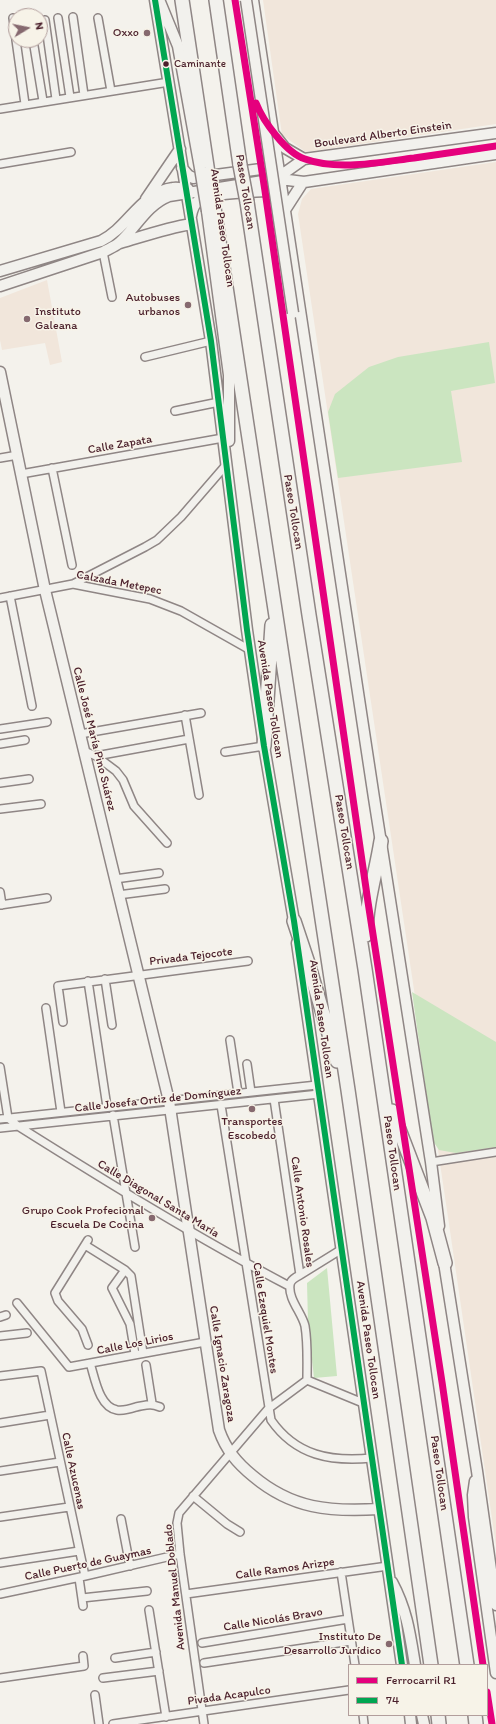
<!DOCTYPE html>
<meta charset="utf-8">
<style>
body{margin:0}
#map{position:relative;width:496px;height:1724px;overflow:hidden;background:#f4f2ec;font-family:Itim,sans-serif}
canvas{display:block}
.legend{position:absolute;left:348px;top:1664px;width:140px;height:52px;box-sizing:border-box;background:#f7f3e8;border:1px solid #b29e9c;margin:0;padding:5px 7px;list-style:none;font-size:12px;color:#4a1f2b}
.legend li{display:flex;align-items:center;gap:8px;height:20px}
.legend b{width:20px;border:1px solid #b29e9c}
.north{position:absolute;left:8px;top:8px;width:40px;height:40px;box-sizing:border-box;background:#f7f3e8;border:1px solid #b29e9c;border-radius:50%;rotate:80deg;font-size:11px;font-weight:700;line-height:16px;text-align:center;color:#4a1f2b}
.north::after{content:'';display:block;margin:auto;width:14px;height:18px;background:#86696f;clip-path:polygon(50% 0,100% 100%,50% 72%,0 100%)}
</style>
<div id="map">
<canvas width="496" height="1724"></canvas>
<ul class="legend">
<li><b style="height:5px;background:#e5007d"></b>Ferrocarril R1</li>
<li><b style="height:5px;background:#00a651"></b>74</li>
</ul>
<div class="north">N</div>
</div>
<script>
const ctx = document.querySelector('canvas').getContext('2d');
ctx.lineJoin = 'round';
function fill(path, color) {
  ctx.fillStyle = color;
  ctx.fill(path, 'evenodd');
}
function stroke(path, color, width, dash) {
  ctx.strokeStyle = color;
  ctx.lineWidth = width;
  ctx.lineCap = dash ? 'butt' : 'round';
  ctx.setLineDash(dash || []);
  ctx.stroke(path);
}
function write(font, color, halo, rows, align = 'center') {
  ctx.font = font + ' Itim,sans-serif';
  ctx.lineWidth = 3;
  ctx.setLineDash([]);
  ctx.textBaseline = 'middle';
  ctx.strokeStyle = halo;
  ctx.fillStyle = color;
  for (const [text, x, y, turn = 0] of rows) {
    ctx.save();
    ctx.translate(x, y);
    ctx.rotate((+turn || 0) * Math.PI / 180);
    ctx.textAlign = isNaN(turn) ? turn : align;
    if (halo) ctx.strokeText(text, 0, 0);
    ctx.fillText(text, 0, 0);
    ctx.restore();
  }
}
const built = new Path2D(`
 M263,0H496V124L306,152L282,135Z
 M496,162V1546L448,1217L298,214L302,199L311,189Z
 M47,280L62,362L50,365L45,343L2,350L0,340V298Z`);
const green = new Path2D(`
 M489,342L495,383L451,391L462,462L338,478L328,412L335,394L369,367L398,357Z
 M412,992L496,1042V1147L456,1153L439,1150L433,1141Z
 M327,1268L337,1376L314,1378L308,1322L307,1283Z`);
const street = new Path2D(`
 M73,17L84,95
 M13,18L16,39
 M58,18L70,97
 M98,18L111,91
 M45,20L56,99
 M16,40L25,104
 M33,40L43,101
 M0,109L169,82
 M0,164L71,152
 M103,252L112,297
 M145,357L211,341
 M175,411L219,402
 M0,458L18,455
 M52,468L72,565
 M21,474L223,438
 M73,584L145,547L157,540L181,517L226,465
 M10,596L32,706
 M0,598L73,584L150,599L181,611L250,650
 M185,715L199,795
 M0,729L47,722
 M80,734L201,713
 M0,744L25,740
 M84,751L96,756L116,771L123,780L134,806L167,843
 M225,752L264,746
 M96,756L189,739
 M0,783L29,779
 M0,809L41,804
 M115,879L159,873
 M0,892L2,905
 M118,895L165,889
 M0,905L47,898
 M105,979L112,1025
 M88,981L107,1107
 M46,1008L61,1112
 M63,1022L58,986L248,961
 M230,1040L238,1093
 M247,1064L251,1092
 M0,1067L8,1118L18,1126C107,1182 196,1237 289,1286
 M274,1099L300,1275C296,1277 290,1280 290,1285C288,1299 302,1313 305,1326C308,1344 307,1362 307,1380
 M221,1105L271,1420C296,1456 331,1462 372,1458
 M113,1115L135,1247
 M0,1119L317,1085
 M0,1128L319,1094
 M431,1162L496,1152
 M85,1245L125,1270L131,1276L143,1353
 M125,1270L112,1288L130,1324L135,1354
 M300,1275L342,1249
 M17,1303L69,1367L205,1342
 M0,1317L6,1315
 M0,1336L27,1333
 M88,1345L82,1329L58,1301L55,1293L88,1240
 M90,1363C95,1378 99,1407 117,1410C124,1411 130,1409 136,1407C147,1405 150,1403 160,1407
 M146,1365L152,1403
 M0,1376L41,1371L85,1576
 M307,1380L363,1403
 M0,1423L50,1415
 M0,1471L60,1462
 M193,1496L227,1524L240,1532
 M0,1517L69,1507
 M121,1519L130,1566
 M0,1563L79,1551
 M341,1572L355,1665
 M79,1578L83,1606
 M0,1594L85,1576L180,1554
 M186,1594L388,1566
 M82,1598L147,1591
 M149,1610L166,1717
 M202,1643L348,1619
 M115,1658L156,1652
 M204,1663L351,1641
 M0,1678L84,1666L83,1656
 M103,1678L159,1671
 M95,1695L99,1724
 M363,1715L364,1724
 M113,1724L349,1690
 M204,1724L180,1554L177,1523L179,1513L268,1409L307,1380`);
const secondary = new Path2D(`
 M155,0L211,341L247,630L264,746L295,927
 M253,0L374,798L431,1162L439,1226
 M160,2L178,46L200,168
 M274,134L285,148L304,159
 M182,168L188,175L193,178L261,169L265,167L272,155
 M280,176L304,159L496,133
 M146,199L180,149
 M285,210L303,182
 M207,211L229,375V441
 M191,216C192,210 194,204 199,200C209,193 251,192 265,191L272,194L279,202
 M120,243C144,236 167,228 191,224
 M0,271L101,241C128,228 141,192 173,188C178,187 183,189 188,189
 M0,286L103,252C108,249 114,247 119,243C136,228 146,205 169,196L263,181L280,179L304,182L496,154
 M0,372L45,590L169,1101L219,1430C226,1450 237,1463 253,1476C292,1509 330,1512 379,1509
 M297,943L402,1665
 M443,1256L477,1471L496,1605
 M475,1481L473,1495L474,1517L496,1673
 M392,1582C407,1610 410,1634 415,1665
 M410,1715L411,1724
 M422,1715L424,1724`);
const highway = new Path2D(`
 M182,0L208,173
 M216,0L240,165
 M247,202L309,615L365,969L467,1665
 M214,208L348,1090L431,1665
 M264,746L272,625
 M294,921L308,963L337,1061
 M366,935C366,903 376,873 381,841
 M392,1111L433,1218L445,1263
 M438,1715L439,1724
 M475,1715L476,1724`);
const secondaryBridge = new Path2D(`
 M246,0L293,313
 M200,168L207,211`);
const highwayBridge = new Path2D(`
 M240,165L247,202
 M208,173L214,208`);
const bus1 = new Path2D(`
 M155,0L211,341L247,630L264,746L294,921L402,1665`);
const rail1 = new Path2D(`
 M235,0L265,191L368,902L442,1382L483,1665
 M256,103C263,121 286,153 305,159C338,171 381,162 414,158C442,154 469,150 496,146
 M487,1692L492,1724`);
const markers = [
 [147,33,4,"#86696f"],
 [166,64,3.5,"#4a1f2b"],
 [188,305,4,"#86696f"],
 [27,319,4,"#86696f"],
 [252,1109,4,"#86696f"],
 [152,1218,4,"#86696f"],
 [389,1644,4,"#86696f"]
];
const busNames = [
 ["Caminante",174,64]
];
const poiNames = [
 ["Oxxo",139,33],
 ["Autobuses",180,298],
 ["urbanos",180,312],
 ["Instituto",35,312,"left"],
 ["Galeana",35,326,"left"],
 ["Transportes",252,1122,"center"],
 ["Escobedo",252,1136,"center"],
 ["Grupo Cook Profecional",144,1211],
 ["Escuela De Cocina",144,1225],
 ["Instituto De",381,1637],
 ["Desarrollo Jurídico",381,1651]
];
const streetNames = [
 ["Boulevard Alberto Einstein",383,135,-8],
 ["Paseo Tollocan",245,192,81],
 ["Avenida Paseo Tollocan",222,228,82],
 ["Calle Zapata",120,445,-10],
 ["Paseo Tollocan",293,512,81],
 ["Calzada Metepec",119,583,11],
 ["Avenida Paseo Tollocan",270,699,81],
 ["Calle José María Pino Suárez",94,739,76],
 ["Paseo Tollocan",344,832,81],
 ["Privada Tejocote",191,957,-7],
 ["Avenida Paseo Tollocan",321,1019,82],
 ["Calle Josefa Ortiz de Domínguez",158,1100,-6],
 ["Paseo Tollocan",392,1153,82],
 ["Calle Diagonal Santa María",158,1199,31],
 ["Calle Antonio Rosales",302,1212,82],
 ["Calle Ezequiel Montes",265,1318,81],
 ["Avenida Paseo Tollocan",368,1340,82],
 ["Calle Los Lirios",135,1344,-11],
 ["Calle Ignacio Zaragoza",222,1364,81],
 ["Calle Azucenas",73,1471,78],
 ["Paseo Tollocan",439,1473,82],
 ["Calle Puerto de Guaymas",88,1564,-12],
 ["Calle Ramos Arizpe",285,1569,-8],
 ["Avenida Manuel Doblado",175,1587,-96],
 ["Calle Nicolás Bravo",273,1620,-9],
 ["Pivada Acapulco",229,1696,-8]
];
fill(built, '#f1e6db');
fill(green, '#cbe5c0');
stroke(street, '#8f8685', 10);
stroke(secondary, '#8f8685', 13);
stroke(highway, '#8f8685', 16);
stroke(street, '#f2f1ed', 7);
stroke(secondary, '#f2f1ed', 10);
stroke(highway, '#f2f1ed', 13);
stroke(secondaryBridge, '#8f8685', 13, []);
stroke(highwayBridge, '#8f8685', 16, []);
stroke(secondaryBridge, '#f2f1ed', 10);
stroke(highwayBridge, '#f2f1ed', 13);
stroke(bus1, '#00a651', 6);
stroke(rail1, '#e5007d', 7);
for (const [x, y, r, color] of markers) {
  const dot = new Path2D();
  dot.arc(x, y, r, 0, 2 * Math.PI);
  ctx.fillStyle = color;
  ctx.fill(dot);
  stroke(dot, '#f7f3e8', 1.5);
}
write('11px', '#4a1f2b', '#f7f3e8', busNames, 'left');
write('12px', '#4a1f2b', '#f7f3e8', poiNames, 'right');
write('12px', '#4a1f2b', '#f7f3e8', streetNames);
</script>
